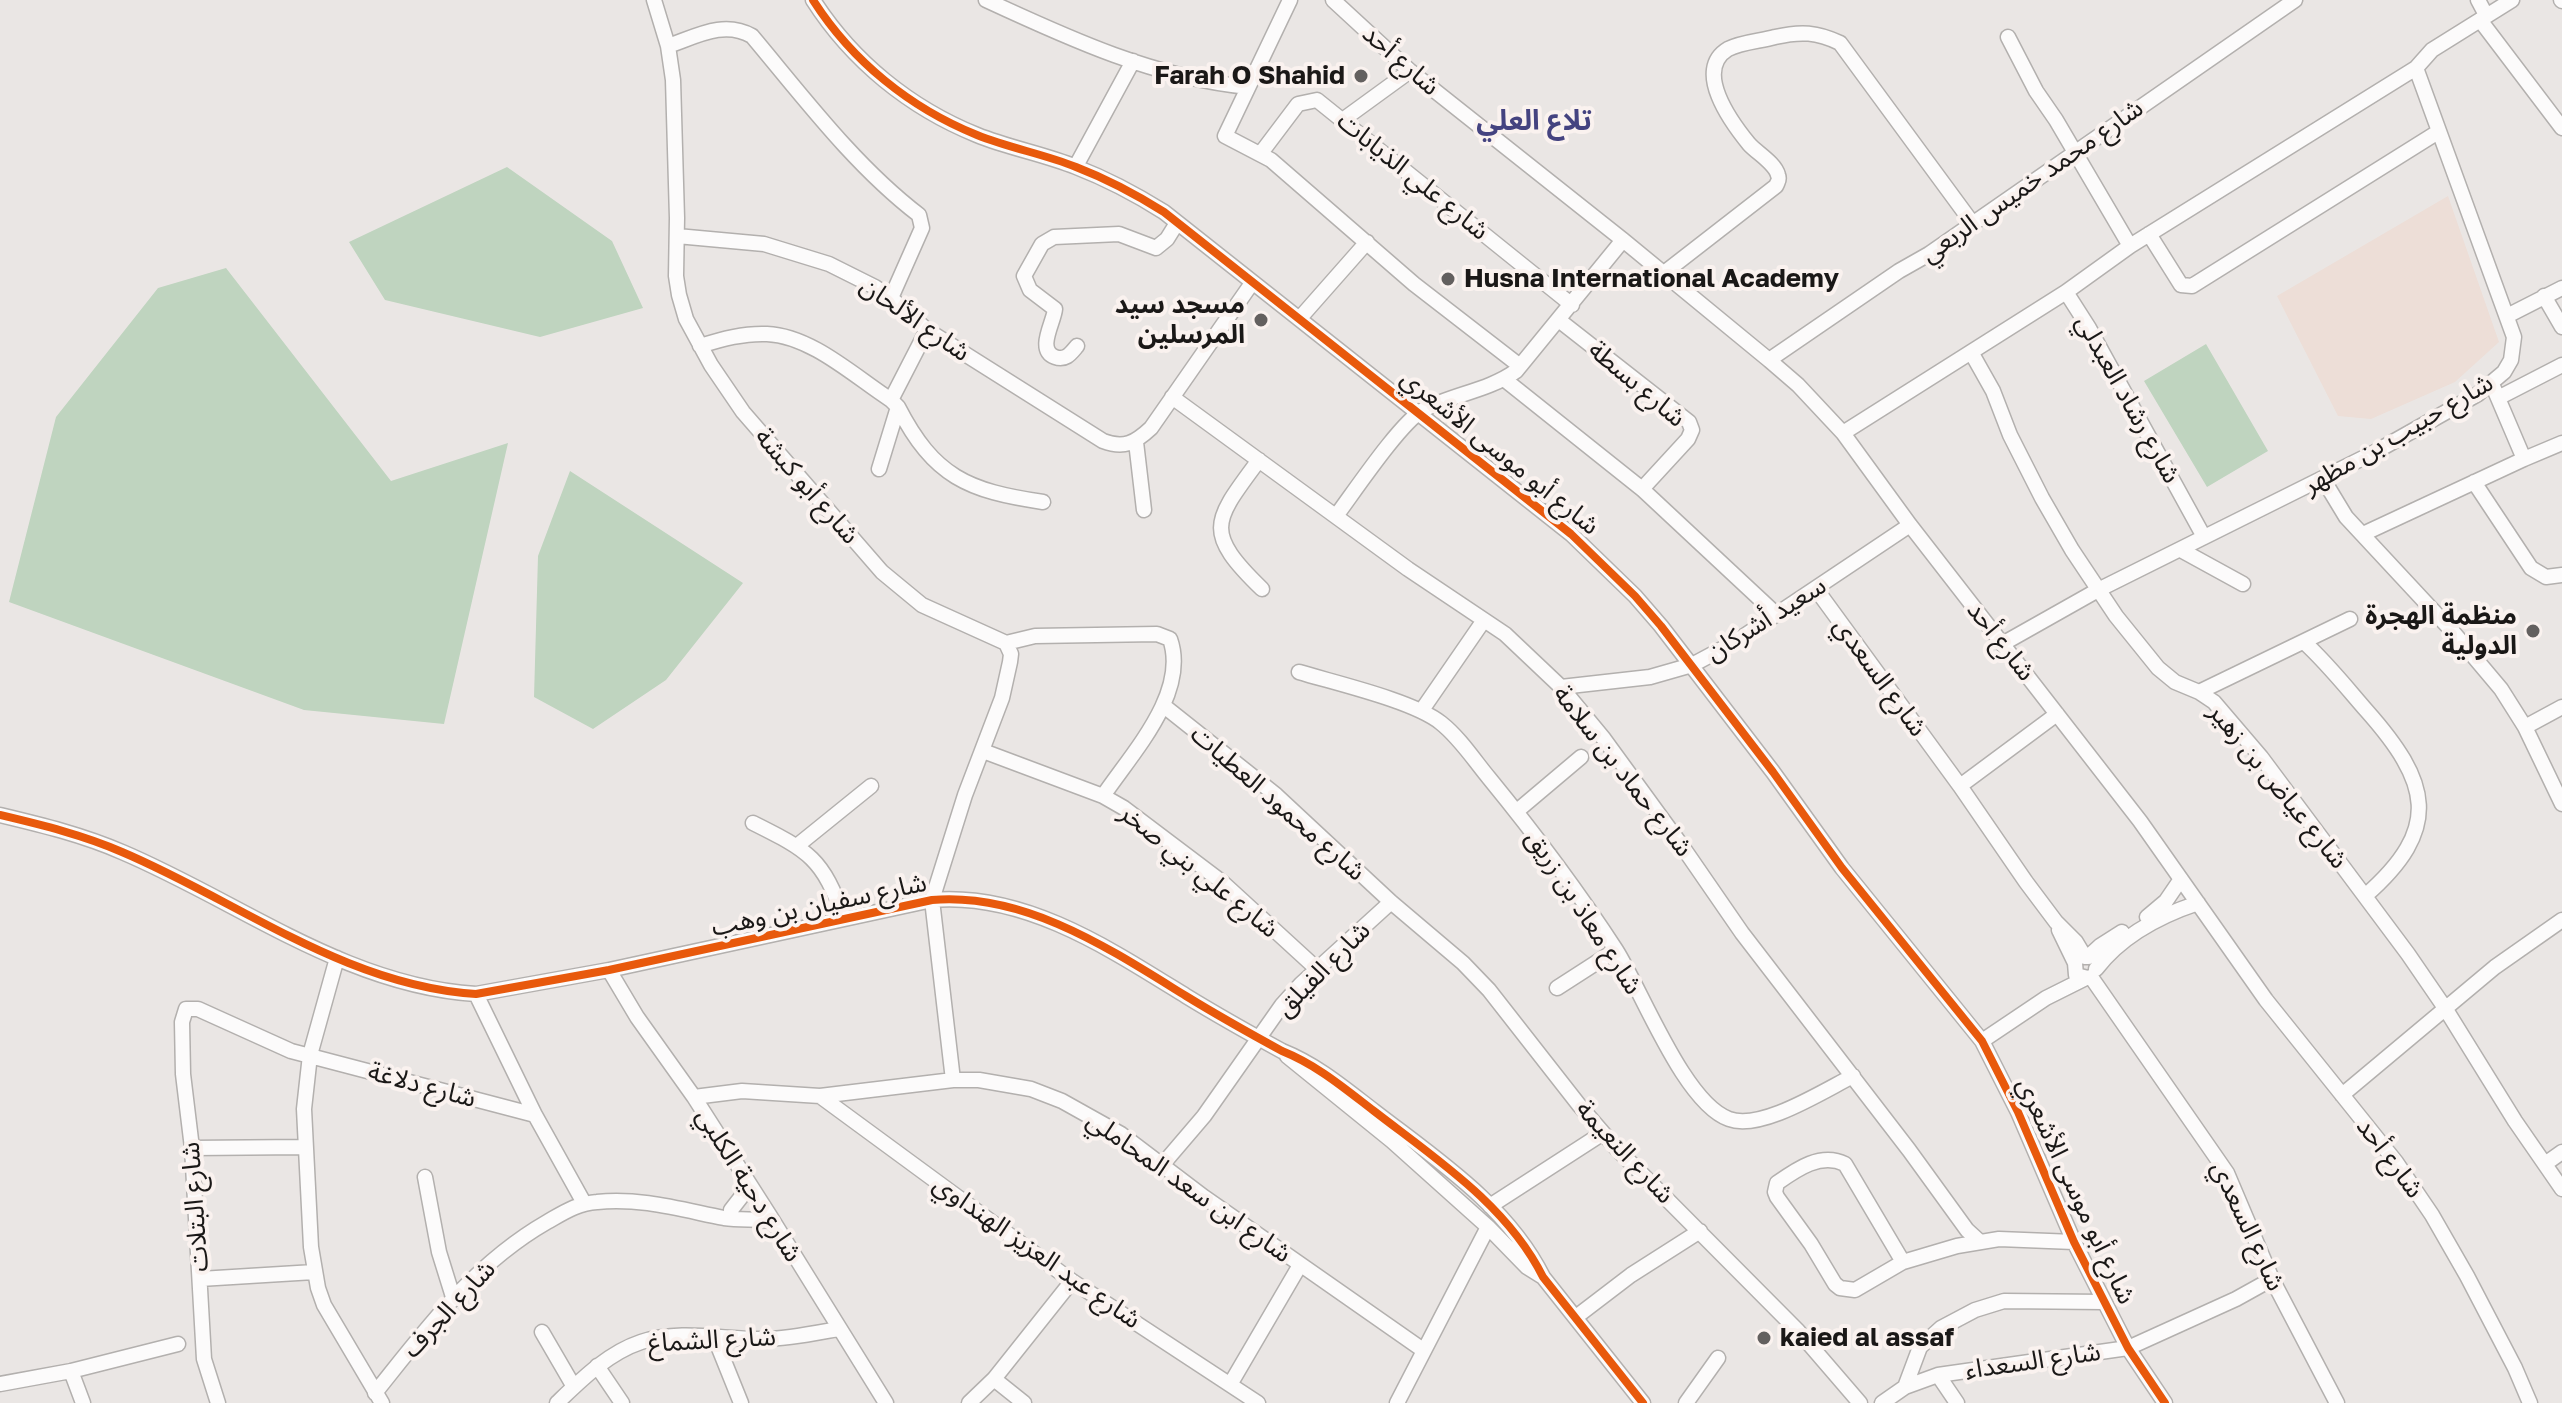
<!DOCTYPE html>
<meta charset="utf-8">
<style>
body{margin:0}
canvas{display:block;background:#eae6e4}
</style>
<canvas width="2562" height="1403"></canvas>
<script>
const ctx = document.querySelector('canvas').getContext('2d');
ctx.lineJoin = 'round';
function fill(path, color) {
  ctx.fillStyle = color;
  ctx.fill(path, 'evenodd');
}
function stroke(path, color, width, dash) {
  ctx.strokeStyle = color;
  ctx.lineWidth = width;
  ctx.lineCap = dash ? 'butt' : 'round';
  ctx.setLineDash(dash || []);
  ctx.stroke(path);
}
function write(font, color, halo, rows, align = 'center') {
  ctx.font = font + ' "Golos Text","Noto Sans Arabic",sans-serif';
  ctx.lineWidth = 8;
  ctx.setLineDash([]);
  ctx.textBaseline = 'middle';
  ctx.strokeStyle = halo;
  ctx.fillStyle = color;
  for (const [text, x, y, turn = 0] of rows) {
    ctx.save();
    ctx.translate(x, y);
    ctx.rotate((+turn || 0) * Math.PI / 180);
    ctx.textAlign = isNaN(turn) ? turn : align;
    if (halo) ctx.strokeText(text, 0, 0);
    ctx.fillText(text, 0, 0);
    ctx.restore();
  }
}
const education = new Path2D(`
 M2448,196L2499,342L2455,382L2371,419L2338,416L2277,296Z`);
const green = new Path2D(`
 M507,167L612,241L643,308L540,337L385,300L349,242Z
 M226,268L391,481L508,443L444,724L304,710L9,602L56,417L158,288Z
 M2206,344L2268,451L2207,487L2144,381Z
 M570,471L743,583L666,680L593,729L534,697L538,556Z`);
const minor = new Path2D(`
 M654,0L668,46L673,80L677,218L676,276L679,295L686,319L711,365L743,412L882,572L922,605L1006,643L1011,654L1010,662L1002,698L965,795L932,900L953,1080
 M813,0C852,61 910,108 977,135C1009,148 1044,154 1076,167C1107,179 1137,195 1164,212L1571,534L1635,596L1661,626L1773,772L1842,868L1982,1041L2018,1112L2074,1242L2128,1348L2165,1403
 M986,0C1070,39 1155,78 1248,87
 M1290,0L1225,136L1271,160L1414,284L1520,366
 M1333,0L1410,71L1623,240L1769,360L1798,385L1843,433L1910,525L2140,821L2266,1000L2396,1162L2432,1215L2467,1276L2515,1368L2530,1403
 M2478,0L2486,15
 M2561,0L2562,1
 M2480,20L2562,128
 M2008,37L2036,91L2056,120L2130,246L2066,292L2089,328L2204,537
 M668,46C697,36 724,20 752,36C804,98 855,166 919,215L922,228L891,298
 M1344,119L1410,71
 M1261,153L1298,104L1317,100L1572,305
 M1076,166L1133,61
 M2149,234L2181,285L2192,286L2438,132
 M677,236L764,244L829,264L875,287L891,298L927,330L1103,441C1124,449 1135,443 1151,428L1252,283
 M2130,246L2416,68L2432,50L2512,0
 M1664,273L1776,186C1778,181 1780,180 1778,175C1775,163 1757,153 1749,144C1731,122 1693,70 1728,49C1741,42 1761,41 1775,37C1801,31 1817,32 1840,43L1973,224
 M2544,296L2562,327
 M2507,316L2562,288
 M1300,318L1367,242
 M1560,321L1689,422L1692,430L1688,439L1642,489
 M700,346C722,339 744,333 767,334C812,336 855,377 891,400L898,407C934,477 968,491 1043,502
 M1077,346C1071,353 1066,361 1055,357C1036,350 1054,322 1055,309L1030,290L1024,276L1042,244L1054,237L1119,234L1156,248L1167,239L1177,223
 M1971,352L1993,391L2010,435L2042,498L2072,550L2116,616L2158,668L2175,682L2199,692L2214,702L2261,757L2408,954L2445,1008L2515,1121L2562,1189
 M1769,360L1899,271L1929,254L2295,0
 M1504,379L1642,489L1776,614
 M2492,384L2524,459L2562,443
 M1172,397L1408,569L1505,634L1561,687L1604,739L1682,846L1742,933L1909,1150L1967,1230L1979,1241
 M2498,398L2562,365
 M891,400L927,330
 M1843,433L2066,292
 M1136,442L1144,510
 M1259,460C1214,521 1202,531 1262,589
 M879,469L898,407
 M2323,479L2346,517L2453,632L2501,689L2525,727L2562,804
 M2474,482L2531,568L2546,577L2562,575
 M1336,516C1354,492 1400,423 1423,410C1453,394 1488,391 1516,371L1623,240
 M2363,534L2524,459
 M2181,550L2243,584
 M1816,589L1960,786L2026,882L2056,922L2076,942L2085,957
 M2304,642C2327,663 2346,687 2366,710C2430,782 2443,828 2365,896
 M1006,643L1035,636L1157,634L1170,639C1189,693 1132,753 1103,796
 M2004,643L2098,590L2375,452L2478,394L2504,372L2511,360L2514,337L2416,68
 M1299,672C1335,683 1414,701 1441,723C1460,738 1474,760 1489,778C1534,833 1577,890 1616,950C1642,991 1684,1103 1729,1119C1761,1131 1823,1091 1853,1076
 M1561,687L1650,677L1692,665L1735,642L1910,525
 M2199,692L2350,619
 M1164,706L1276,795L1391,902L1463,963L1489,990L1579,1105L1617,1149L1798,1331L1860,1403
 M1422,710L1484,620
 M2525,727L2562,707
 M983,751L1103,796L1124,808L1222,882L1317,969
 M1960,786L2057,714
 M1517,811L1581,757
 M0,815C42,825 83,835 122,852C238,901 346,986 476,994L609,970L932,900C1025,892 1110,949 1186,996C1217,1015 1249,1033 1282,1051C1317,1065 1344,1088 1374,1111C1436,1159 1507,1205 1543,1277L1643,1403
 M753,823C809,851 823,858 844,919
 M798,845L871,786
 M2147,917L2166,901L2181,879
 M2059,930L2075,963L2076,975L2088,978
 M2088,957L2100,946L2122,932
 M337,958L310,1055L304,1109L311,1247L318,1288L324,1305L382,1403
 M2096,969C2122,935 2159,916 2198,903
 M609,970L637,1017L694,1097L770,1216L886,1403
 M2091,977L2227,1173L2272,1279L2337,1403
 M1557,988L1616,950
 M476,994L535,1115
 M1982,1041L2046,998L2084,979
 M1287,1056L1392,1141L1488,1227L1527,1267L1543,1277
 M2342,1095L2495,967L2562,920
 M820,1096L1072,1281L1258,1403
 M694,1097L742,1091L820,1096L953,1080H979L1031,1089L1062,1101L1121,1134L1204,1197L1423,1350
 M192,1148L304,1147
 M1163,1164L1204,1116L1282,1005L1301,984L1391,902
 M2545,1164L2562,1152
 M425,1177L439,1252L453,1297
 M1490,1206L1603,1133
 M731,1210L745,1192L746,1179
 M1903,1262L1845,1164C1821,1152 1797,1169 1777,1183L1775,1192L1777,1197L1811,1244L1835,1284L1840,1288L1855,1290L1903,1262L1957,1246L1999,1239L2074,1242
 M200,1279L314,1272
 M1576,1317L1631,1275L1700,1231
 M542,1332L574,1387
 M714,1336L741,1403
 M597,1366L622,1403
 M71,1371L83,1403
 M1938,1375L1957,1403
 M994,1379L1024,1403
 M1231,1383L1300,1265
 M0,1384L71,1371L178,1344
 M1905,1387L1920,1347L1941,1328L1975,1310L2004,1301L2104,1302
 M375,1393C427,1328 474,1264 547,1222C563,1213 578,1203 597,1202C639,1197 683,1210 724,1218C740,1220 757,1219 773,1221
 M218,1403L204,1359L192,1148L183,1074L182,1022L186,1009H198L291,1051L535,1115L584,1203
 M557,1403C582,1379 608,1353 641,1342C676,1330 717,1338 752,1339C781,1340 810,1334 838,1329
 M969,1403L994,1379L1072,1281
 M1397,1403L1488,1227
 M1686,1403L1718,1358
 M1882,1403L1905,1387L1938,1375L2128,1348L2236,1299L2272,1279`);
const cycleway = new Path2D(`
 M813,0C852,61 910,108 977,135C1009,148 1044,154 1076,167C1107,179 1137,195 1164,212L1571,534L1635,596L1661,626L1773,772L1842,868L1982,1041L2018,1112L2074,1242L2128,1348L2165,1403
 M0,815C42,825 83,835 122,852C238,901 346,986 476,994L609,970L932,900C1025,892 1110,949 1186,996C1217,1015 1249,1033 1282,1051C1317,1065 1344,1088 1374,1111C1436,1159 1507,1205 1543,1277L1643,1403`);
const markers = [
 [1361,76,8,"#63605f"],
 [1448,279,8,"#63605f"],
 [1261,320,8,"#63605f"],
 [2533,631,8,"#63605f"],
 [1764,1338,8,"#63605f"]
];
const streetNames = [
 ["شارع أحد",1401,60,41],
 ["شارع علي الذيابات",1413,176,39],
 ["شارع محمد خميس الربعي",2032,181,-35],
 ["شارع الألحان",915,319,35],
 ["شارع بسطة",1637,384,40],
 ["شارع رشاد العبدلي",2128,399,61],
 ["شارع حبيب بن مظهر",2398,434,-30],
 ["شارع أبو موسى الأشعري",1500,452,39],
 ["شارع أبو كبشة",807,486,49],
 ["سعيد أشركان",1766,619,-32],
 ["شارع أحد",2001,641,52],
 ["شارع السعدي",1880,677,54],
 ["شارع حماد بن سلامة",1623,771,52],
 ["شارع عياض بن زهير",2278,786,51],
 ["شارع محمود العطيات",1278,803,41],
 ["شارع علي بني صخر",1199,871,39],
 ["شارع سفيان بن وهب",819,905,-12],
 ["شارع معاذ بن زريق",1584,912,57],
 ["شارع الفيلق",1323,969,-45],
 ["شارع دلاغة",422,1085,15],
 ["شارع النعيمة",1625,1152,47],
 ["شارع أحد",2390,1158,53],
 ["شارع دحية الكلبي",749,1185,58],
 ["شارع ابن سعد المحاملي",1189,1187,35],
 ["شارع أبو موسى الأشعري",2076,1191,65],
 ["شارع البتلات",195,1207,-94],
 ["شارع السعدي",2248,1226,65],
 ["شارع عبد العزيز الهنداوي",1037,1252,35],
 ["شارع الجرف",449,1309,-47],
 ["شارع الشماغ",712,1340,-3],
 ["شارع السعداء",2033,1361,-8]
];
const poiNames = [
 ["Farah O Shahid",1345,76],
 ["Husna International Academy",1464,279,"left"],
 ["مسجد سيد",1245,305],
 ["المرسلين",1245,335],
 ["منظمة الهجرة",2517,616],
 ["الدولية",2517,646],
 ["kaied al assaf",1780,1338,"left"]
];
const neighbourhoodNames = [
 ["تلاع العلي",1534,121]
];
fill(education, '#edded7');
fill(green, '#bfd4bf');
stroke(minor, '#b3b0ae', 17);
stroke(minor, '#fcfbfb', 14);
stroke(cycleway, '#e8590c', 8);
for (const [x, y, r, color] of markers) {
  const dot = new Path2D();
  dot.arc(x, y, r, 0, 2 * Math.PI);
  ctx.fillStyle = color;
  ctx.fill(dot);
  stroke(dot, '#faf2ef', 3);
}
write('26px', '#1a1817', '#faf2ef', streetNames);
write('bold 26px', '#1a1817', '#faf2ef', poiNames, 'right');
write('bold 28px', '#444380', '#faf2ef', neighbourhoodNames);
</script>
